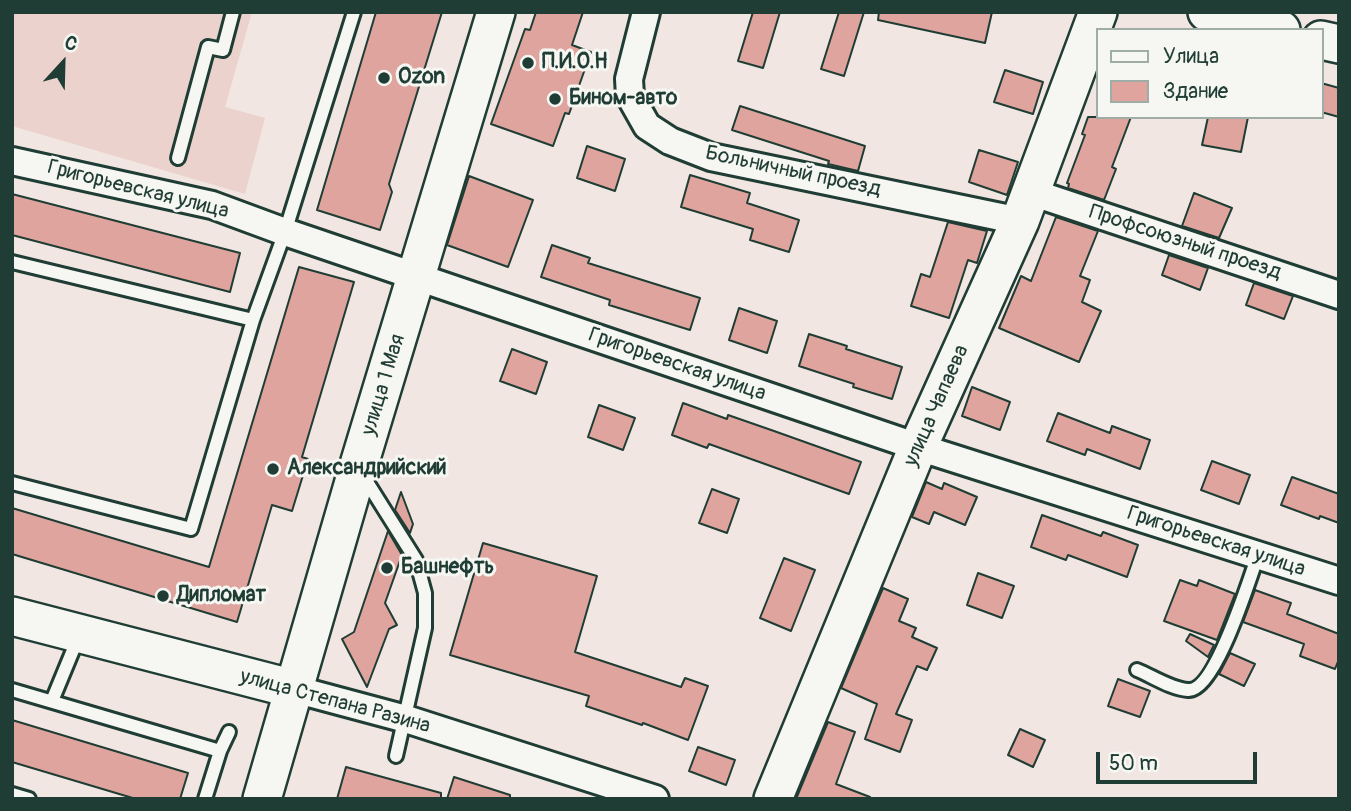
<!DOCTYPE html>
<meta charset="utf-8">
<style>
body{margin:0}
#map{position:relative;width:1351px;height:811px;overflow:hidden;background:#f1e6e1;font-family:Pangolin,sans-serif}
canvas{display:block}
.frame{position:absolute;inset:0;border:14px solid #1f3d34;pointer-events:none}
.legend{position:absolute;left:1096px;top:28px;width:228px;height:91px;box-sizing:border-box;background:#f6f6f2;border:2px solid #a0aca6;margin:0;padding:9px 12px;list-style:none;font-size:21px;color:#1f3d34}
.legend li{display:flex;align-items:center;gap:14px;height:35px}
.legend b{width:35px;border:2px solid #a0aca6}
.north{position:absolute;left:28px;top:28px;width:70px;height:70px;-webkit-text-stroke:5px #f6f6f2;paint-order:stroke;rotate:22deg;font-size:19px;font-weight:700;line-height:28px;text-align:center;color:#1f3d34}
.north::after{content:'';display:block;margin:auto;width:24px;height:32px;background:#1f3d34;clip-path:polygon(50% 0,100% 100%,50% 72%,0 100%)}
.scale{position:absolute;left:1096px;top:752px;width:161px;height:32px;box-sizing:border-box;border:4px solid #1f3d34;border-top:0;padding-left:9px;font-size:21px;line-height:24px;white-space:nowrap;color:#1f3d34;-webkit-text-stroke:5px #f6f6f2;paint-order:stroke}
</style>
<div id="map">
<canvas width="1351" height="811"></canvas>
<div class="frame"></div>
<ul class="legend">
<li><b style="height:9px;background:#f6f6f2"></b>Улица</li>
<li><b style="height:19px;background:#dea49d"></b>Здание</li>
</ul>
<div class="north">С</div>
<div class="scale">50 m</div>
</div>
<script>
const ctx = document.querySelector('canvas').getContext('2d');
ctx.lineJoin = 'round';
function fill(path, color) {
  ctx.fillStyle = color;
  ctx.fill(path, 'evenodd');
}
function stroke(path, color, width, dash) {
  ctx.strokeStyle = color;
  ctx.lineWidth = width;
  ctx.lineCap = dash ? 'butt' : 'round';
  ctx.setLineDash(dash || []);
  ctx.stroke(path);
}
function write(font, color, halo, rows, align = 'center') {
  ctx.font = font + ' Pangolin,sans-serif';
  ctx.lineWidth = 6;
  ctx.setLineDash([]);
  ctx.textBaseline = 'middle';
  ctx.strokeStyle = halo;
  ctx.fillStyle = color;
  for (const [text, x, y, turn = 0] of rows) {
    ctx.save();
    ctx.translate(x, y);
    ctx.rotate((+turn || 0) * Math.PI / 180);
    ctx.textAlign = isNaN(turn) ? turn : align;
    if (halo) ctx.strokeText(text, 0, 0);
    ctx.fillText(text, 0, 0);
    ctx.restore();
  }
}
const built = new Path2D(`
 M12,12H252L225,107L265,118L245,194L12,126Z`);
const building = new Path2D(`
 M376,12H442L389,184L392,192L380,230L317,210Z
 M536,12H583L572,45L591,52L569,114L565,113L553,146L491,124L525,29L530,30Z
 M753,12H780L763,68L738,61Z
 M839,12H864L844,76L821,69Z
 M879,12H992L985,43L878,20Z
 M1005,70L1043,82L1033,114L994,102Z
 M1321,83L1339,88V117L1321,112Z
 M740,106L865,146L858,171L828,164L829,161L732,130Z
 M1088,117H1131L1112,167L1116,169L1104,200L1068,188L1069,184L1067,183L1085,135L1082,134Z
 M1208,117H1248L1241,152L1202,145Z
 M587,146L625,159L615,191L577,178Z
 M979,150L1018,162L1007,195L969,182Z
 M690,175L750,193L747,203L799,220L789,252L750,240L753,229L681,207Z
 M469,176L533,200L508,267L447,245Z
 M1194,193L1232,208L1219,238L1182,226Z
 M12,194L240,253L230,292L12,235Z
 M1056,217L1098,231L1080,276L1090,280L1082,302L1101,311L1079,362L999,328L1021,276L1031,281Z
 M948,222L987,231L977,263L968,260L949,318L911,306L921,274L930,277Z
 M552,245L590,258L588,263L700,298L690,330L609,305L610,300L541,277Z
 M1169,255L1208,268L1200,290L1162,275Z
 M299,267L354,282L302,457L308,459L292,511L272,505L237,622L12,554V508L209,567Z
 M1254,283L1293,296L1284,319L1246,305Z
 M739,308L777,321L767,353L729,340Z
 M809,334L847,346L846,349L902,367L892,399L853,387L854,384L799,366Z
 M512,349L547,362L536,394L500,381Z
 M972,387L1010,402L1000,430L962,416Z
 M683,403L727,419L728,415L774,431L861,462L849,494L709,444L707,448L672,435Z
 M599,405L635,418L623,450L588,437Z
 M1058,413L1110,433L1112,426L1150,440L1140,469L1087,449L1085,455L1047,441Z
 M1212,461L1250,475L1239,504L1201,490Z
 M1292,477L1339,494V523L1320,516L1319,519L1281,505Z
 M926,482L942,489L944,483L977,497L965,525L934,512L929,524L912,517Z
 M712,489L739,499L727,533L699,523Z
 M401,492L413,524L410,533L395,510Z
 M1042,515L1101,536L1103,532L1138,545L1127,577L1068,555L1066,560L1031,547Z
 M388,531L402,555L385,603L397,625L389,629L367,687L342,639L354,632Z
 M483,543L597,576L575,652L681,687L685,678L708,686L688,740L643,723L642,725L586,706L589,696L450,655Z
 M784,558L815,570L791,631L760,618Z
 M978,573L1014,586L1002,618L967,605Z
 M1180,580L1197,586L1199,580L1235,594L1217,640L1164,621Z
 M883,588L908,599L899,621L916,628L912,637L937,648L927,670L917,666L896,714L912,720L900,752L865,739L877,704L841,688Z
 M1255,590L1291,603L1287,614L1339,634V659L1335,669L1300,656L1304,644L1243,622Z
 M1190,634L1214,645L1208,657L1186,641Z
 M1230,653L1255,664L1244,686L1219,674Z
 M1118,679L1150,691L1140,717L1108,706Z
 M12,720L188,773L180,799H136L12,762Z
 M828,722L855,732L836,784L870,797L869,799H796Z
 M1020,729L1045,740L1033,767L1008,755Z
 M698,747L735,760L726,785L689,771Z
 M346,767L441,793V799H337Z
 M454,777L510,795V799H447Z`);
const lane = new Path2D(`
 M178,158L208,47L223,50L233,12
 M12,262L253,320
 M362,474L416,560L425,593V628L396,756
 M12,483L191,529L253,320L285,232L354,12
 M1137,670C1152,676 1171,689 1188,690C1215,692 1249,580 1258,555
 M12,690L220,751
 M52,701L78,638
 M12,794L29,799
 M205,799L220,751L229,732`);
const street = new Path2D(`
 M646,12L629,79L630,96L647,126L670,141L711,157L1020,221
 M12,161L212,205L285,232L918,447L1339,581
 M1031,192L1339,295
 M294,689L406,719L655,799`);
const secondary = new Path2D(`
 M1207,12L1281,30
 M1321,40L1339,44
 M12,616L294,689
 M262,799L358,468L496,12
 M773,799L918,447L1020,221L1098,12`);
const markers = [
 [528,63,7,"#1f3d34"],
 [384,78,7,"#1f3d34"],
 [555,99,7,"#1f3d34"],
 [273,469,7,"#1f3d34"],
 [387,568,7,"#1f3d34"],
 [163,596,7,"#1f3d34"]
];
const poiNames = [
 ["П.И.О.Н",542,63],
 ["Ozon",398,78],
 ["Бином-авто",569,99],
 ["Александрийский",287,469],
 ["Башнефть",401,568],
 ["Дипломат",177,596]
];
const streetNames = [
 ["Больничный проезд",793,172,12],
 ["Григорьевская улица",138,190,14],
 ["Профсоюзный проезд",1185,243,18],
 ["Григорьевская улица",677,365,19],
 ["улица 1 Мая",384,385,-73],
 ["улица Чапаева",937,406,-66],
 ["Григорьевская улица",1216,542,18],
 ["улица Степана Разина",335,702,15]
];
fill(built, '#ebd2cd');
fill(building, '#dea49d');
stroke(building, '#1f3d34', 2);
stroke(lane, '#1f3d34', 18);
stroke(street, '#1f3d34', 32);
stroke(secondary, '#1f3d34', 42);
stroke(lane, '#f6f6f2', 12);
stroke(street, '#f6f6f2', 26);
stroke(secondary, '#f6f6f2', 37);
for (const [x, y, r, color] of markers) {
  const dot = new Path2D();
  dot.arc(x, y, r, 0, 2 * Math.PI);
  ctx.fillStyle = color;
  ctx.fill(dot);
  stroke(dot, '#f6f6f2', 2.5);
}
write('bold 21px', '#1f3d34', '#f6f6f2', poiNames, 'left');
write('21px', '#1f3d34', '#f6f6f2', streetNames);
</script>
